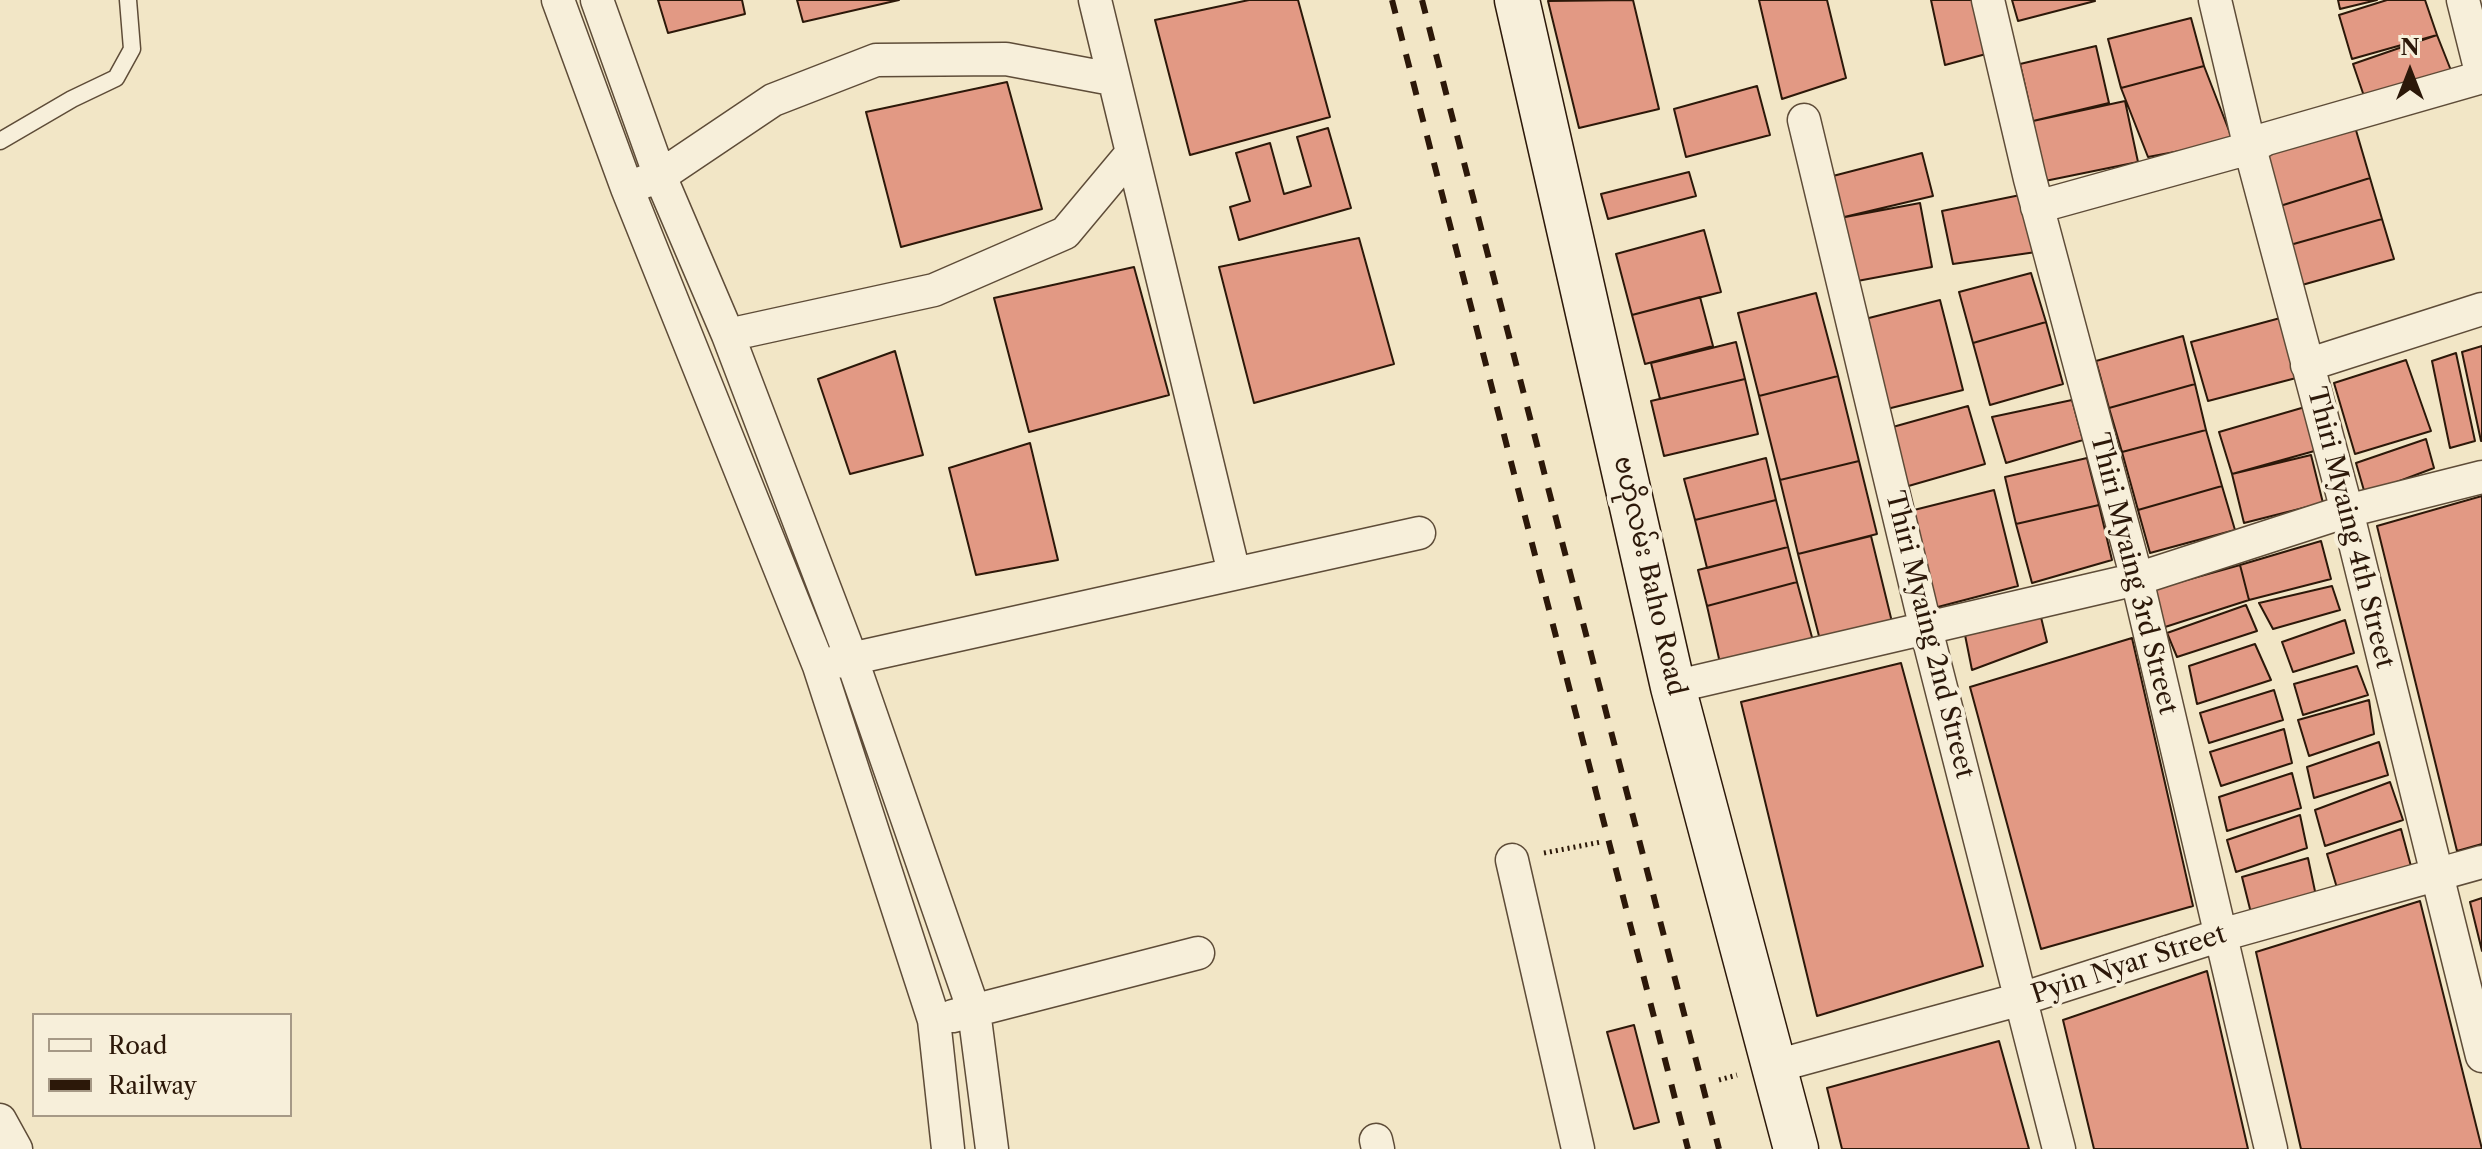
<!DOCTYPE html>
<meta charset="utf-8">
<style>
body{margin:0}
#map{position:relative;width:2482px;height:1149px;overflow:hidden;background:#f2e6c6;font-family:"Libre Caslon Text",serif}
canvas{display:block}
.legend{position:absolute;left:32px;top:1013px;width:260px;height:104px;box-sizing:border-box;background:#f7efda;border:2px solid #a69986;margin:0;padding:10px 14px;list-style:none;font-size:24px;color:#2c1809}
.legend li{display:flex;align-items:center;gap:16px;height:40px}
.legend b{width:40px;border:2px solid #a69986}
.north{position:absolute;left:2370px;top:32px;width:80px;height:80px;-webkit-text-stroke:6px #f7efda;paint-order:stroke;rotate:0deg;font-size:22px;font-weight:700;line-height:32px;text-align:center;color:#2c1809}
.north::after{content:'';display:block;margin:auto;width:28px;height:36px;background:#2c1809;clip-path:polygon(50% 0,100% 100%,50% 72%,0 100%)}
</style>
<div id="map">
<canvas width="2482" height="1149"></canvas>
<ul class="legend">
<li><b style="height:10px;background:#f7efda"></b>Road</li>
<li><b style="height:10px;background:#2c1809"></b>Railway</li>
</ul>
<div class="north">N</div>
</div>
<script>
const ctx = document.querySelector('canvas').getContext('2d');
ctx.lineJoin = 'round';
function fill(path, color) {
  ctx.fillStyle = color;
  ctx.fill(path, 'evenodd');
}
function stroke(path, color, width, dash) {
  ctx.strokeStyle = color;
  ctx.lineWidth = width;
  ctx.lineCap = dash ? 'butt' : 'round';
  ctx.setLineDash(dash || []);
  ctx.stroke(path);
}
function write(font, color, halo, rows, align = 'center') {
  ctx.font = font + ' "Libre Caslon Text","Noto Sans Myanmar",serif';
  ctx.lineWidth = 8;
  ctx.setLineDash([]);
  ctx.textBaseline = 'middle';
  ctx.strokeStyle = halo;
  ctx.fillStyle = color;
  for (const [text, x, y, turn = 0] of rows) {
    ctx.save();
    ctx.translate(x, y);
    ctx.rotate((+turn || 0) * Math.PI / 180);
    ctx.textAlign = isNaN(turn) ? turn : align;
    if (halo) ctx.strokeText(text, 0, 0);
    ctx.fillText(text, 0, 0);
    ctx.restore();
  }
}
const building = new Path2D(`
 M658,0H742L745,14L668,33Z
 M797,0H899L803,22Z
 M1249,0H1298L1330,117L1190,155L1155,20Z
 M1633,0L1659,109L1579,128L1548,1Z
 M1759,0H1827L1846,78L1782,99Z
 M1931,0H1973L1986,54L1945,65Z
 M2012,0H2094L2095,1L2018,21Z
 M2338,0H2377L2340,9Z
 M2387,0H2425L2437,35L2352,59L2339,15Z
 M2191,18L2204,66L2121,88L2108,39Z
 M2437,35L2452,73L2366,102L2353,64Z
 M2096,46L2109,103L2033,121L2020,64Z
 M2204,66L2233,141L2148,157L2121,88Z
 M1007,82L1042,209L901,247L866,112Z
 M1757,86L1770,135L1686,157L1674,109Z
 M2125,101L2138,162L2045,181L2033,121Z
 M2353,120L2370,178L2280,206L2262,151Z
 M1328,128L1351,208L1239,240L1230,207L1250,201L1236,153L1270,143L1284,194L1311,186L1297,137Z
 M1922,153L1933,196L1840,218L1829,177Z
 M1689,172L1696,196L1608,219L1601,194Z
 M2370,178L2382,219L2290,245L2280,206Z
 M2030,193L2043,251L1953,264L1942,211Z
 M1920,203L1932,267L1852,282L1840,218Z
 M2382,219L2394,259L2302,285L2290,245Z
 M1704,230L1721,292L1632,315L1616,254Z
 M1359,238L1394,364L1254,403L1219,267Z
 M1134,267L1169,395L1029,432L994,298Z
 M2031,273L2046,322L1973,343L1959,292Z
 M1816,293L1838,376L1759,396L1738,313Z
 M1700,297L1713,346L1645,364L1632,315Z
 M1940,300L1963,390L1879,411L1857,321Z
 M2284,317L2300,377L2208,401L2191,342Z
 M2046,322L2063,384L1990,405L1973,343Z
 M2183,336L2195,384L2109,408L2096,361Z
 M1736,342L1745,379L1660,399L1651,363Z
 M2482,346V441H2481L2462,352Z
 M895,351L923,455L850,474L818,379Z
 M2456,353L2475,441L2450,448L2432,361Z
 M2406,360L2431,431L2355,454L2334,383Z
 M1838,376L1859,461L1780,480L1759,396Z
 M1745,379L1758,434L1664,456L1651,401Z
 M2195,384L2206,430L2122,452L2109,408Z
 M2072,400L2083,440L2006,463L1992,417Z
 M1968,406L1985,464L1898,489L1882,430Z
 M2305,407L2318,450L2232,474L2219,432Z
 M2206,430L2222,486L2138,510L2122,452Z
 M2426,439L2434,468L2365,494L2356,463Z
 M1030,443L1058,560L976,575L949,468Z
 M2311,455L2323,503L2244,523L2232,474Z
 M1766,458L1776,500L1695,520L1684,479Z
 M2087,458L2099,505L2016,524L2005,477Z
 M1859,461L1877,534L1798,554L1780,480Z
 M2222,486L2235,530L2150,553L2138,510Z
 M1994,490L2018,586L1934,608L1910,511Z
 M2482,496V844L2457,851L2377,526Z
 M1776,500L1788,547L1707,568L1695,520Z
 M2099,505L2112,560L2032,583L2016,524Z
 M1871,536L1892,622L1820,640L1798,554Z
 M2321,541L2331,579L2249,600L2240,565Z
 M1788,547L1797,582L1707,606L1698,570Z
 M2240,565L2249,600L2162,628L2151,590Z
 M1797,582L1813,641L1720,663L1707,606Z
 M2332,586L2340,610L2273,629L2259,603Z
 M2246,605L2257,631L2177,657L2167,633Z
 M2040,613L2047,642L1972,670L1965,635Z
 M2345,620L2354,653L2293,672L2282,642Z
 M2132,638L2193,906L2041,949L1970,687Z
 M2255,644L2271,680L2197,704L2189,666Z
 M1901,663L1983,966L1817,1016L1741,702Z
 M2357,666L2368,695L2303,715L2294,684Z
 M2274,690L2283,720L2209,743L2200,713Z
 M2369,700L2374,734L2309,756L2298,720Z
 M2284,729L2292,763L2221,786L2210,752Z
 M2379,742L2388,775L2314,798L2307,767Z
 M2292,773L2301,808L2227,831L2219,797Z
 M2390,782L2403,820L2325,846L2315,810Z
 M2300,815L2307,848L2236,872L2227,840Z
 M2401,829L2412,870L2337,888L2327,854Z
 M2308,858L2316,896L2251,913L2242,877Z
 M2482,898V951L2470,902Z
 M2420,901L2482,1149H2301L2256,952Z
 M2207,971L2248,1149H2094L2063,1020Z
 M1634,1025L1659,1122L1634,1129L1607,1032Z
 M1999,1041L2029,1149H1842L1827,1088Z`);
const path = new Path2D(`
 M1544,853L1601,842
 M1719,1080L1737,1075`);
const lane = new Path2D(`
 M0,141L72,99L116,78L132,49L128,0`);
const street = new Path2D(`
 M558,0L627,188L819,666L934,1020L948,1149
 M597,0L660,176L728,335L852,660L974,1011L992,1149
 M1095,0L1234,573
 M1988,0L2030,179L2137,579L2271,1149
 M2215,0L2250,148L2347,511L2482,1056
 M2463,0L2482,76
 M1804,120L1926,629L2059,1149
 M641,183L660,176L773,100L876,60L1006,59L1112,79
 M2037,207L2250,148L2266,139L2482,77
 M728,335L934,290L1065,233L1131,154
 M2307,365L2482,309
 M832,663L1419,533
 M1673,687L2137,579L2347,511L2482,477
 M1512,860L1578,1149
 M953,1016L1198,953
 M1776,1066L2021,999L2221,935L2482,862
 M0,1120L16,1149
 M1376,1140L1378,1149`);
const secondary = new Path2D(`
 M1517,0L1673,687L1796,1149`);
const rail = new Path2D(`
 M1392,0L1688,1149
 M1422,0L1719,1149`);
const streetNames = [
 ["Thiri Myaing 4th Street",2350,528,76],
 ["Thiri Myaing 3rd Street",2133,574,76],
 ["ဗဟိုလမ်း Baho Road",1649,576,77],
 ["Thiri Myaing 2nd Street",1929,635,76],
 ["Pyin Nyar Street",2129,965,-18]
];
fill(building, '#e29984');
stroke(building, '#2c1809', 2);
stroke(lane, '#5e4c38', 19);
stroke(street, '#5e4c38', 35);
stroke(secondary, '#2c1809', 47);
stroke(path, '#2c1809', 5, [2, 4]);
stroke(lane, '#f7efda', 16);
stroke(street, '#f7efda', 32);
stroke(secondary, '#f7efda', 44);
stroke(rail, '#2c1809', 6, [14, 14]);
write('26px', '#2c1809', '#f7efda', streetNames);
</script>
